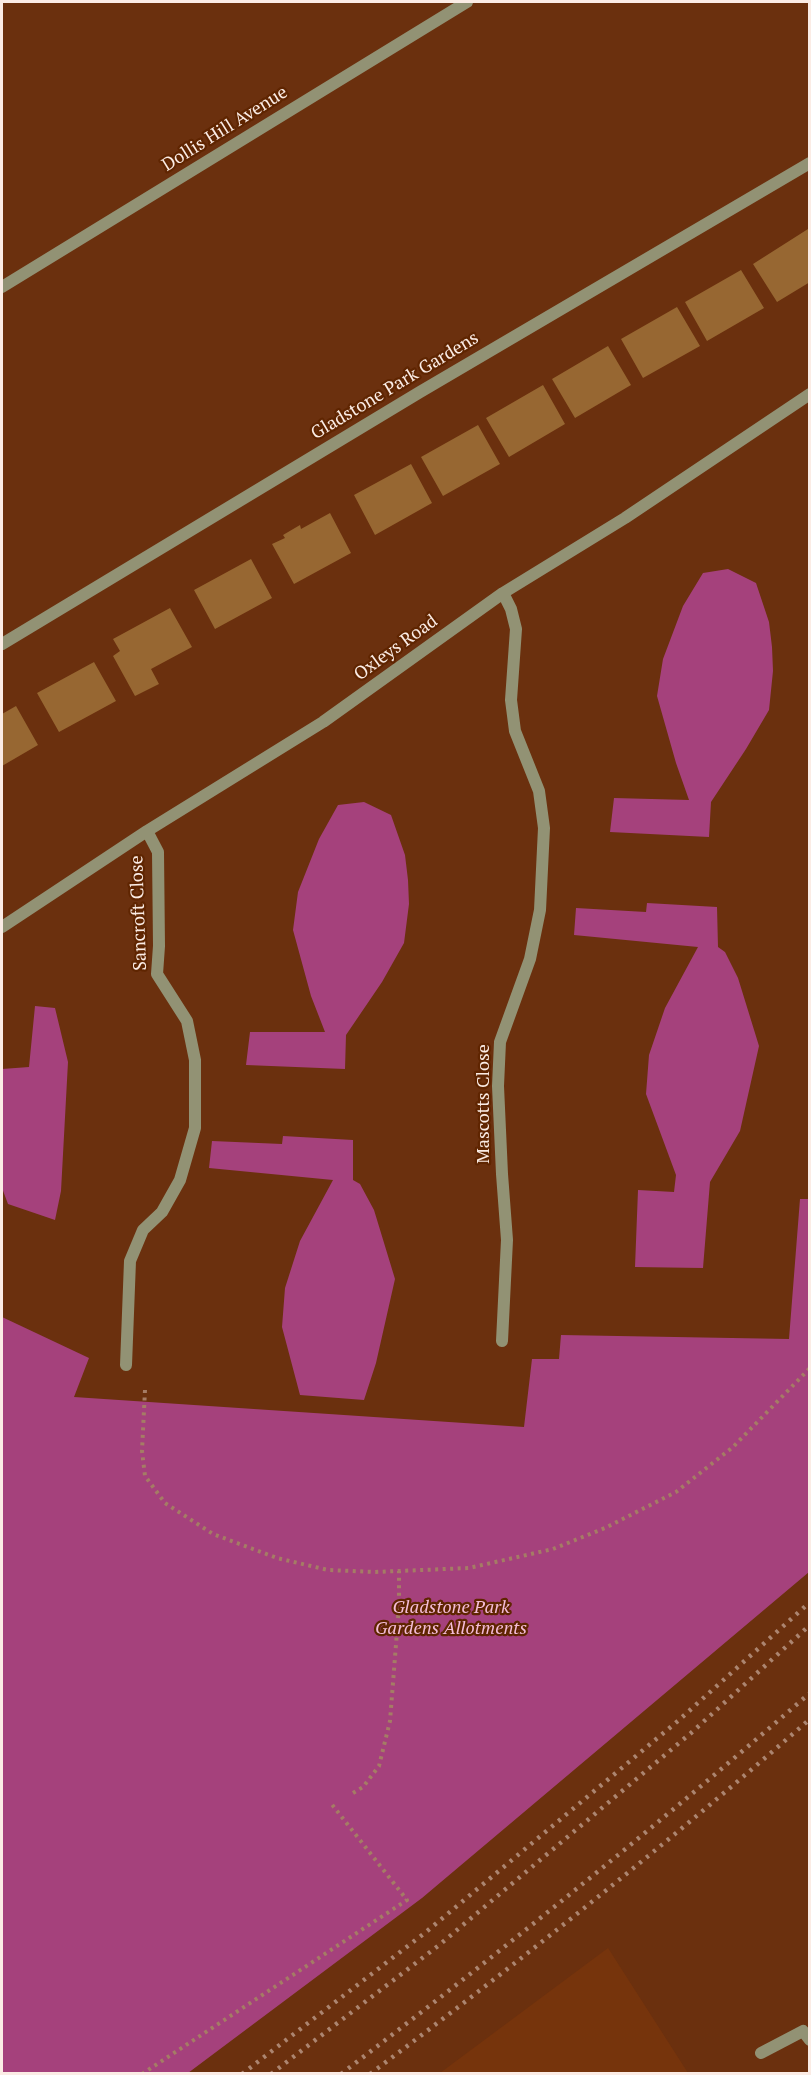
<!DOCTYPE html>
<style>
body{margin:0}
#map{position:relative;width:811px;height:2075px;overflow:hidden;background:#6b300e;font-family:"PT Serif",serif}
canvas{display:block}
.frame{position:absolute;inset:0;border:3px solid #fbece5;pointer-events:none}
</style>
<div id="map">
<canvas width="811" height="2075"></canvas>
<div class="frame"></div>
</div>
<script>
const ctx = document.querySelector('canvas').getContext('2d');
ctx.lineJoin = 'round';
function fill(path, color) {
  ctx.fillStyle = color;
  ctx.fill(path, 'evenodd');
}
function stroke(path, color, width, dash) {
  ctx.strokeStyle = color;
  ctx.lineWidth = width;
  ctx.lineCap = dash ? 'butt' : 'round';
  ctx.setLineDash(dash || []);
  ctx.stroke(path);
}
function write(font, color, halo, rows, align = 'center') {
  ctx.font = font + ' "PT Serif",serif';
  ctx.lineWidth = 4.5;
  ctx.setLineDash([]);
  ctx.textBaseline = 'middle';
  ctx.strokeStyle = halo;
  ctx.fillStyle = color;
  for (const [text, x, y, turn = 0] of rows) {
    ctx.save();
    ctx.translate(x, y);
    ctx.rotate((+turn || 0) * Math.PI / 180);
    ctx.textAlign = isNaN(turn) ? turn : align;
    if (halo) ctx.strokeText(text, 0, 0);
    ctx.fillText(text, 0, 0);
    ctx.restore();
  }
}
const built = new Path2D(`
 M608,1948L688,2073H440Z`);
const green = new Path2D(`
 M728,569L756,583L769,622L772,647L773,671L769,710L746,749L711,802L709,837L610,832L614,798L689,800L676,763L657,696L663,659L683,606L703,573Z
 M364,802L391,815L405,855L408,880L409,904L404,943L382,982L346,1035L345,1069L246,1065L250,1032H325L311,996L293,930L298,892L319,839L338,805Z
 M647,903L717,907L718,947L725,952L738,978L759,1046L740,1131L710,1182L703,1268L635,1267L638,1190L674,1192L676,1175L646,1094L649,1055L665,1008L698,947L574,935L576,908L646,912Z
 M35,1006L55,1008L68,1062L61,1191L55,1220L8,1204L2,1188V1069L29,1067Z
 M283,1136L353,1140V1180L360,1184L374,1210L395,1279L376,1363L364,1400L300,1395L282,1327L285,1288L300,1241L333,1180L209,1168L212,1141L282,1144Z
 M800,1199H810L809,1572L422,1898L188,2073H2V1317L89,1358L74,1397L524,1427L532,1359H559L561,1335L789,1339Z`);
const building = new Path2D(`
 M808,229L810,282L777,302L753,264Z
 M741,270L764,308L707,341L685,302Z
 M677,307L700,346L643,378L621,339Z
 M608,346L631,385L575,418L552,379Z
 M543,385L565,424L509,457L486,418Z
 M478,425L500,464L443,496L421,457Z
 M411,464L432,503L375,535L354,495Z
 M330,513L351,553L294,584L272,544L285,538L283,535L300,525L301,529Z
 M251,559L272,598L215,629L194,590Z
 M170,608L192,647L151,669L159,684L135,696L113,656L120,651L113,639Z
 M94,662L116,701L59,732L37,693Z
 M16,706L38,745L2,766V714Z`);
const path = new Path2D(`
 M145,1390L142,1451L145,1476L165,1503L213,1534L277,1558L328,1570L375,1572L469,1568L553,1549L605,1528L676,1492L733,1447L810,1368
 M353,1793L363,1787L379,1766L390,1721L399,1606V1571
 M142,2074L407,1900L330,1802`);
const street = new Path2D(`
 M2,287L467,2
 M2,644L420,392L810,163
 M2,927L147,831L323,722L503,593L625,518L810,394
 M502,1341L507,1240L502,1174L498,1086L500,1042L530,959L540,910L544,828L539,791L515,731L511,700L516,629L511,609L503,593
 M126,1365L130,1261L143,1230L162,1212L180,1180L195,1128V1060L187,1021L157,974L159,946L158,852L147,831
 M761,2053L803,2031L810,2040`);
const rail = new Path2D(`
 M242,2074L426,1932L679,1720L810,1602
 M271,2074L438,1946L691,1733L810,1625
 M341,2074C501,1952 658,1825 810,1693
 M370,2074C521,1961 668,1843 810,1719`);
const streetNames = [
 ["Dollis Hill Avenue",225,129,-32],
 ["Gladstone Park Gardens",395,386,-31],
 ["Oxleys Road",396,648,-36],
 ["Sancroft Close",139,913,-92],
 ["Mascotts Close",484,1104,-90]
];
const parkNames = [
 ["Gladstone Park",451,1608],
 ["Gardens Allotments",451,1629]
];
fill(built, '#76340c');
fill(green, '#a5417c');
fill(building, '#976732');
stroke(path, '#a57c65', 4, [3, 4.5]);
stroke(street, '#929274', 12);
stroke(rail, '#ac8570', 4.5, [3, 6]);
write('18px', '#fbece5', '#5f2501', streetNames);
write('italic 18px', '#f5bdd9', '#5f2501', parkNames);
</script>
